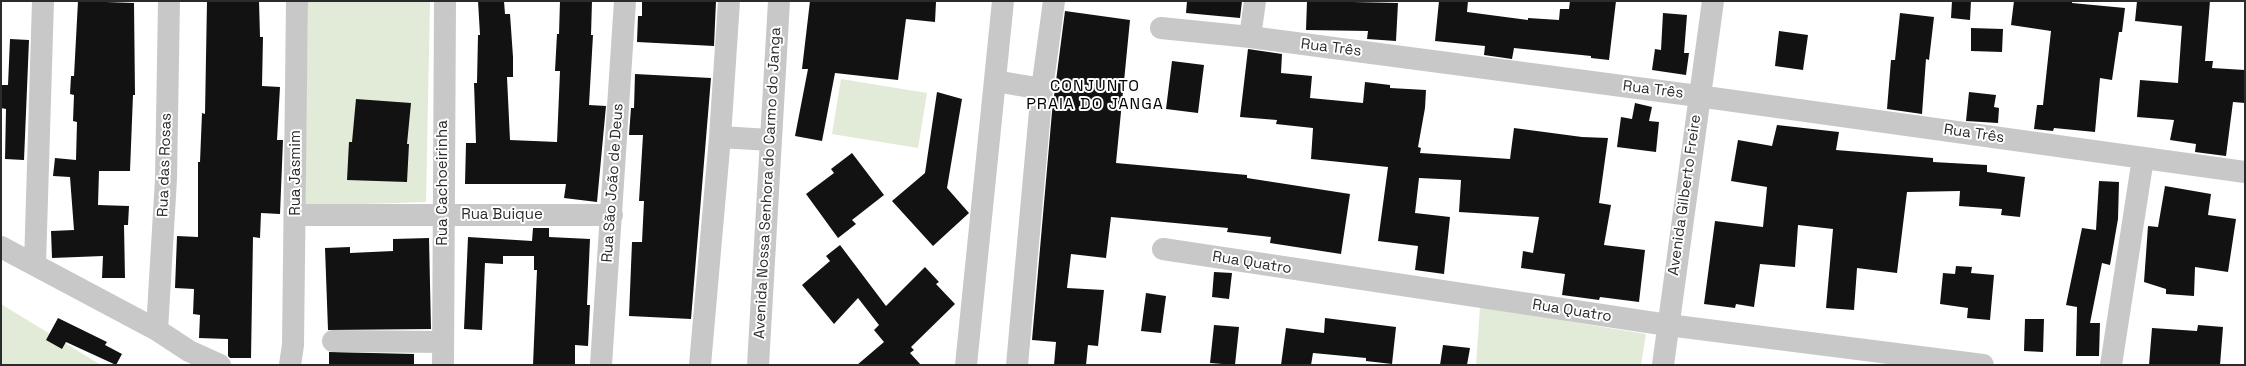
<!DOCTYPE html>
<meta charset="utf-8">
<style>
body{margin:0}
#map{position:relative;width:2246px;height:366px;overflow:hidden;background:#fff;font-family:"Space Grotesk",sans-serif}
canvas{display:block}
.frame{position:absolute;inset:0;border:2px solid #2b2b2b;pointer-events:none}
</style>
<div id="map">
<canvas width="2246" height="366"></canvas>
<div class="frame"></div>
</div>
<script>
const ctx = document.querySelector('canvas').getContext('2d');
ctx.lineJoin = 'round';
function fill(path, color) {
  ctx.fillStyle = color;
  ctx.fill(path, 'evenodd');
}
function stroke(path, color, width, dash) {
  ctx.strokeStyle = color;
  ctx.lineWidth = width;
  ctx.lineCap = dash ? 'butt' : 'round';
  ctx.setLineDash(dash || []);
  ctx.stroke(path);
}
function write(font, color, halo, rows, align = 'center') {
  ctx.font = font + ' "Space Grotesk",sans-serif';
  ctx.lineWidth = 4;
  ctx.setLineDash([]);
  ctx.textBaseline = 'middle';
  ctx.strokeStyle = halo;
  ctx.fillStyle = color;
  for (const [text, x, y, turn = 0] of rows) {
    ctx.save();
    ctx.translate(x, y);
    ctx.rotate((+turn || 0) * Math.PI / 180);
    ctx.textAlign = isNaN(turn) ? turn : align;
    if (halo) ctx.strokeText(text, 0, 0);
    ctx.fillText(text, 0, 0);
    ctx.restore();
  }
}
const green = new Path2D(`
 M308,1H430L426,202L305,206Z
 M841,79L927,93L918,148L832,134Z
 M1,304L101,365H1Z
 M1480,307L1646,334L1641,365H1476Z`);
const building = new Path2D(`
 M78,1L134,3L135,95H133L130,171H99L98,205L129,206L128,225H124L125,278H102L103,256L52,258L51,231L74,230L70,177L53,176L55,158L76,160L77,122L73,121L74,95L70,94L71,76H74Z
 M207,1H259L260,37H263L262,86L280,87L277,140H283L280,214L261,213L260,238L253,237L251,358H230L228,356V339L199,338L200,315L193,314L194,289L175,288L177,236L198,237V162H200L202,113L205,114Z
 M478,1H504L505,14H510L513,57V77H507L510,140L557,142L560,71H555L557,34H559L560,1H592L591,35H593L589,105L606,106L597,202L564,198L566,184H465L466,143H476L474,83H477L478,35H480Z
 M642,1H716L714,46L637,42L638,16H642Z
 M810,1L936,2L935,22L906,19L898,80L835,73L822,141L795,136L808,69H802Z
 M1187,1H1242L1240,18L1186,13Z
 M1307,1L1398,3L1396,41L1367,39L1368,31L1306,30Z
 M1439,1H1468L1467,12L1528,20V18L1559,20L1560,9H1569L1570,1H1616L1609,60L1591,58V56L1514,48L1512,59L1484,55L1485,46L1435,41Z
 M1952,1H1971L1970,20L1951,18Z
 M2014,1H2072V3L2125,8L2122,32H2119L2112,80L2100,78L2095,132L2054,128L2053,131L2034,129L2037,105H2043L2051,31L2011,25Z
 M2137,1H2210L2205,61H2213L2212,68L2245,70V103L2233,102L2226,156L2195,152L2196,144L2170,140L2174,120L2137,117L2140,80L2178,83L2182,26L2135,21Z
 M1065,11L1130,20L1116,163L1247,175V178L1350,194L1341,254L1270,243L1271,237L1227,232L1228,228L1111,217L1106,258L1071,254L1067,288L1104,290L1098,346L1088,345L1086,365H1054L1056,342L1032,340L1052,112Z
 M1663,13L1687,15L1684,53H1689L1686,75L1652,70L1655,49L1661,50Z
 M1900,13L1934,17L1929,60L1926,59L1922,114L1887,109L1891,60H1895Z
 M1971,28L2003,29L2002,52L1971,51Z
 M1779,31L1808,35L1803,70L1775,66Z
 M10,39L29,40L24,160L5,159L6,109L1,108V85H8Z
 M1248,49L1282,54L1281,73L1312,76L1310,98L1363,103L1365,82L1390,85V88L1426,90L1425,108L1418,147L1421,148L1420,153L1510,159L1514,128L1582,137L1608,138L1599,203L1611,205L1604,245L1645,250L1639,302L1600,297L1599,300L1562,295L1565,274L1521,268L1523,251L1533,253L1539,217L1459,212L1461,180L1419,178L1415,213L1450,217L1444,274L1415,270L1418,246L1378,241L1388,167L1311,159L1313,128L1276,124L1277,120L1240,117Z
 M1172,61L1204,65L1198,113L1166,109Z
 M635,74L711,78L691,319L629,316L632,242H642L644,201H639L643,135H629L631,108H634Z
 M937,92L962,99L947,188L969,213L933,246L892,201L925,173Z
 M1969,92L1996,95L1994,107L1999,108L1998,123L1966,121Z
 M356,99L411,103L407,144H409L407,182L347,180L349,142H352Z
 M1635,103L1652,107L1649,121L1659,122L1656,152L1617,147L1621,117L1632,119Z
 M1777,125L1839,132L1836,150L1933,158V162L1987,165V172L2025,177L2020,217L2001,215L2002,209L1959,206L1960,191L1907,192L1897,273L1857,268L1854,310L1826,308L1833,229L1798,225L1795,267L1760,264L1754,307L1736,304L1735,308L1704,304L1715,221L1763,227L1767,187L1731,181L1738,140L1772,146Z
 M852,153L884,195L852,220L856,224L838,238L806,194L834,173L831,169Z
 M2099,181L2119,182L2118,219L2110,265L2102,263L2090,323H2100L2099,356H2076L2077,307L2066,305L2082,228L2096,230Z
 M2165,186L2211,194L2208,215L2236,219L2228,272L2195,267L2194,296L2166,294V289L2144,282L2148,226L2158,227Z
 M533,228H549V237L590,239L587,305H590L588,346L575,345V365H533L537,270H534V256H503V264L485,263L482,330L464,329L468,237L532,241Z
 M429,238L431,329L328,330L325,248L350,247V253L393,251V239Z
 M840,245L886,306L925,267L939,282L936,284L955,304L911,347L914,350L910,353L921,365H857L884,342L874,330L879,325L858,298L834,324L802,285L830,261L826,256Z
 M1956,266L1972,267L1971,273L1994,275L1990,320L1967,318L1968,308L1940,304L1943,273L1955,274Z
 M1214,272L1232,273L1229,299L1212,297Z
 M1146,293L1166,296L1161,333L1141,331Z
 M58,318L107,342L105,345L122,354L116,365L66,342L62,349L46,340Z
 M1325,318L1396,327L1392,364L1366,361V358L1313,353L1311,365H1281L1286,328L1324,333Z
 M2025,319H2044L2043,352L2024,351Z
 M1214,325L1239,327L1235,365L1210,363Z
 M2198,325L2223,327L2220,365H2149L2152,328L2197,331Z
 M1443,345L1470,348L1467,365H1440Z
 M329,352L414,354V365H329Z`);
const street = new Path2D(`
 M1161,28L1250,37L1698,96L2245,172
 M1250,37L1255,1
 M995,81L1042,89
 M720,137L770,140
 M296,215H612
 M1,247L157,330L189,351L220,365
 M1163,249L1668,325L1983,365
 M35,264L43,1
 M157,330L166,179L169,1
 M333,341L443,342
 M290,365L293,345L297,1
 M443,365L445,1
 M601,365L625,1
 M700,365L720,137L729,1
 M758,365L779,1
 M966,365L1003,1
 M1017,365L1042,89L1054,1
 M1663,365L1713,1
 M2111,365L2143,158`);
const streetNames = [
 ["Rua Três",1331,48,7],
 ["Rua Três",1653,90,7],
 ["Rua Três",1974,134,8],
 ["Rua das Rosas",165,165,-88],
 ["Rua Jasmim",296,173,-90],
 ["Rua Cachoeirinha",443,183,-90],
 ["Rua São João de Deus",613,183,-86],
 ["Avenida Nossa Senhora do Carmo do Janga",768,183,-87],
 ["Avenida Gilberto Freire",1685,195,-82],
 ["Rua Buique",502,215],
 ["Rua Quatro",1252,263,9],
 ["Rua Quatro",1572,311,9]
];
const neighbourhoodNames = [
 ["CONJUNTO",1095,87],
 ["PRAIA DO JANGA",1095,105]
];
fill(green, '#e1ebd7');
fill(building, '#121212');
stroke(street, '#c8c8c8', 22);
write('15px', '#2b2b2b', '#fff', streetNames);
ctx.letterSpacing = '1px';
write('16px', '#000', '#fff', neighbourhoodNames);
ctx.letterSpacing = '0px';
</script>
